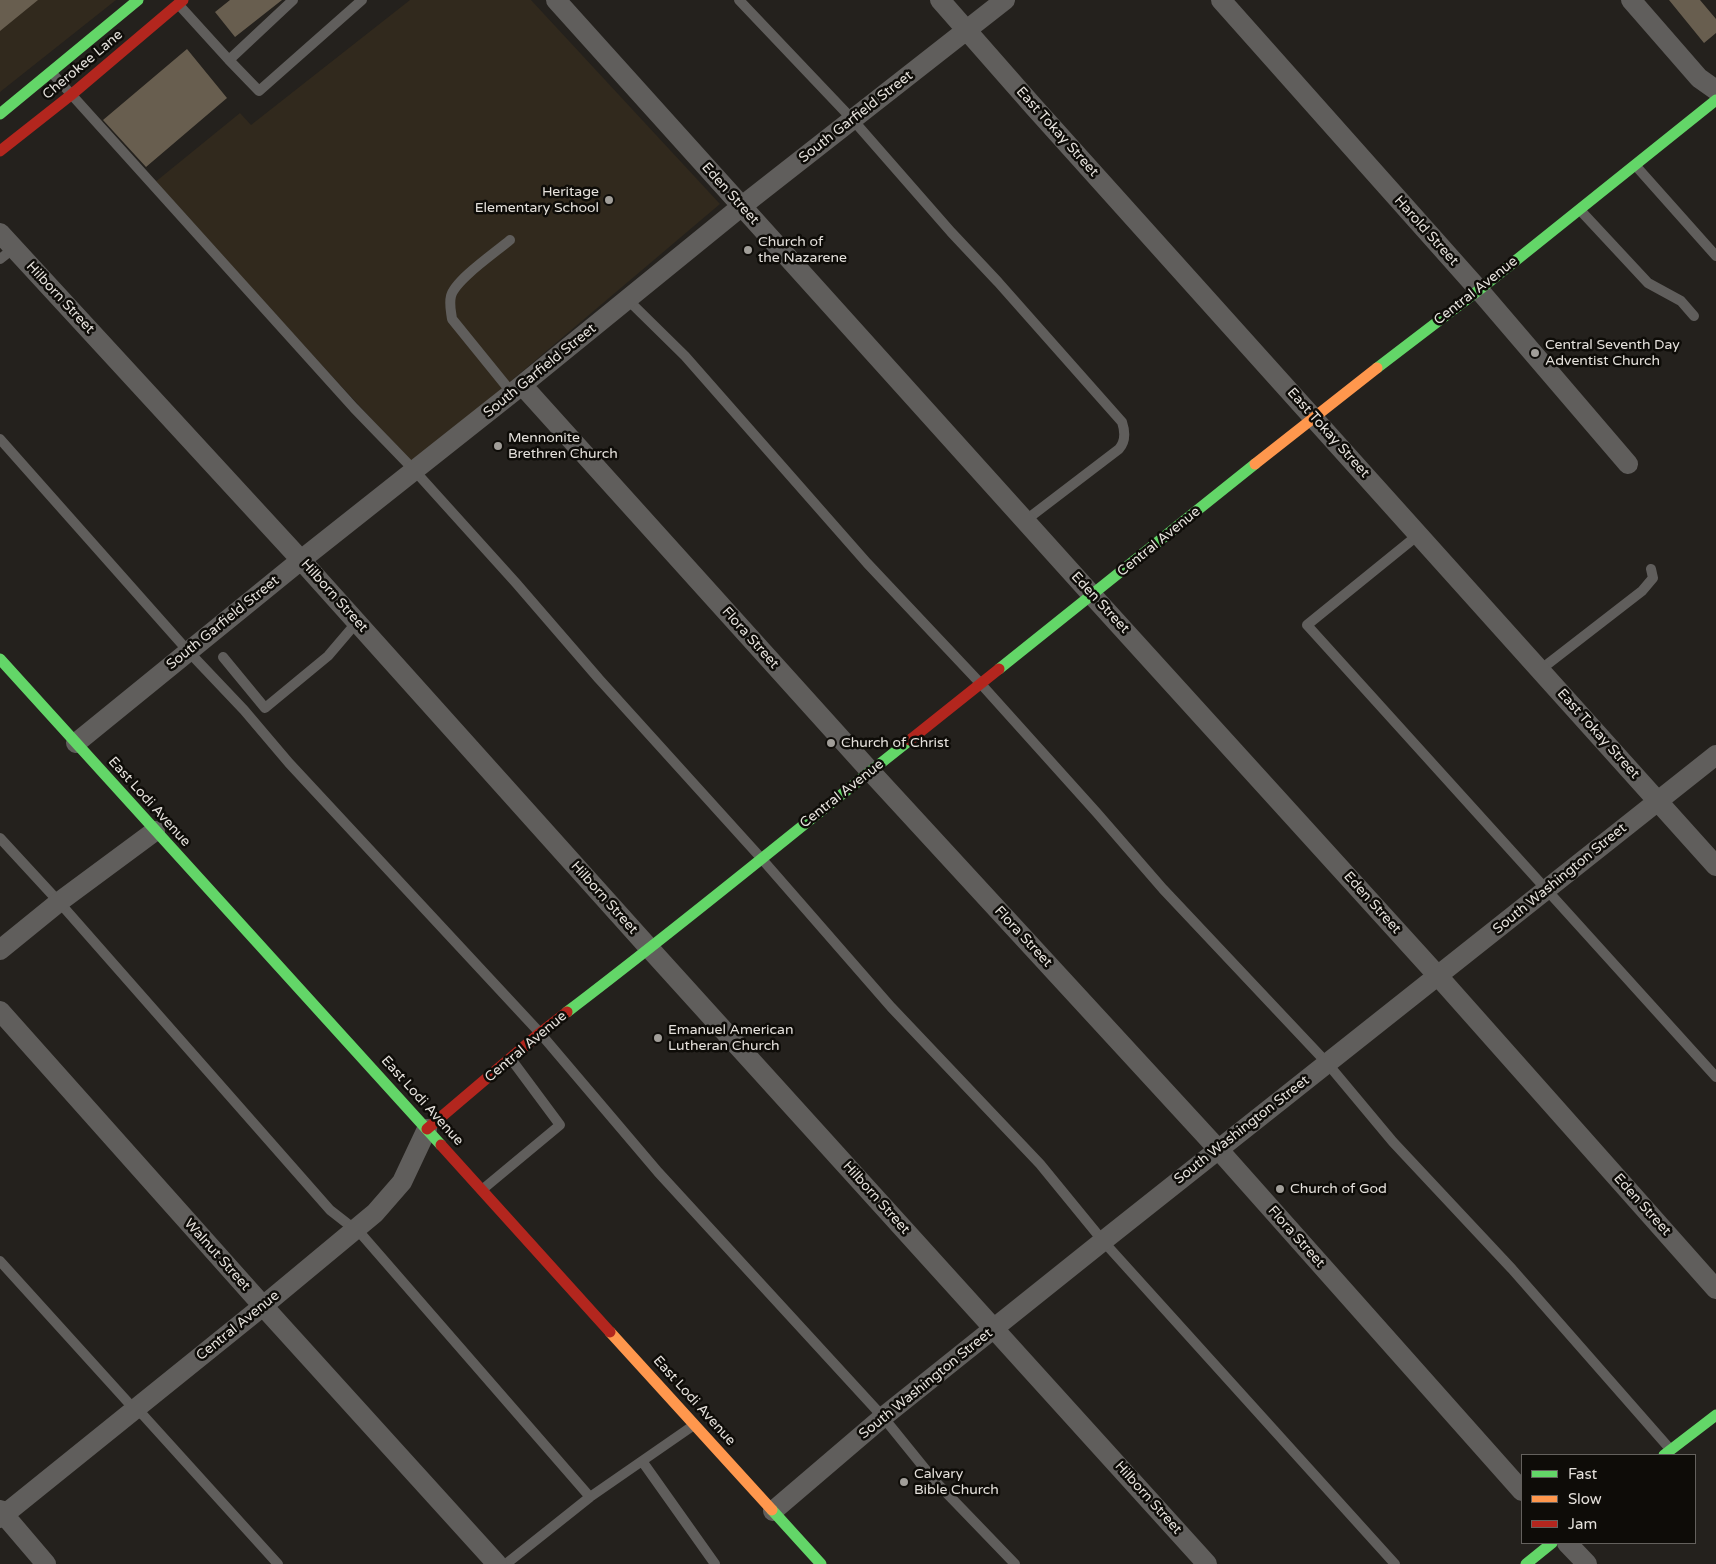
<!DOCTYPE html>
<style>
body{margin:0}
#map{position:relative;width:1716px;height:1564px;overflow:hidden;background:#24211d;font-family:"Varela Round",sans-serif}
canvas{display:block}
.legend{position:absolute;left:1521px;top:1454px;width:175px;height:90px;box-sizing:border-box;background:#0e0c08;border:1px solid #64615d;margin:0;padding:6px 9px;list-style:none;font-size:15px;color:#e5e1dc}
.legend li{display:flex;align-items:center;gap:10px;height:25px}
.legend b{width:25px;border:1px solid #64615d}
</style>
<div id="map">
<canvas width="1716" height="1564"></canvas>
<ul class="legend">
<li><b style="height:6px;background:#63d668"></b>Fast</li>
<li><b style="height:6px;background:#ff974d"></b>Slow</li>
<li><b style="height:6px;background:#b3261e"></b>Jam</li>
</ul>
</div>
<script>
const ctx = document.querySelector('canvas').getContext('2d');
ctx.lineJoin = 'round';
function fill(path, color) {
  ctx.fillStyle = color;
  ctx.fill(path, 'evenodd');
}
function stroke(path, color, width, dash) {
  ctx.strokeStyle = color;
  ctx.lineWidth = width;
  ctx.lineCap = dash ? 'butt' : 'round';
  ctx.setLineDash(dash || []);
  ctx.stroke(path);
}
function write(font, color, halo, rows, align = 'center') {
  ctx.font = font + ' "Varela Round",sans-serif';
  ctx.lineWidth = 5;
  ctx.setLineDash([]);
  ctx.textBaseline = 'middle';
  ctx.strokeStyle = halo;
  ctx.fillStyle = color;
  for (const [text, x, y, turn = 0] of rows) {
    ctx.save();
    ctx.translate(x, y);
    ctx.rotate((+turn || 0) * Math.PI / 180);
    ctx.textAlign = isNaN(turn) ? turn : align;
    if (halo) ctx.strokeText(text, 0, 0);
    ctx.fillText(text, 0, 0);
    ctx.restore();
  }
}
const built = new Path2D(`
 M0,0H116L0,92Z
 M410,0H531L720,204L413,464L154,183L240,113L251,125Z`);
const building = new Path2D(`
 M0,0H38L0,31Z
 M230,0H282L235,37L215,12Z
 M1669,0H1700L1716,19V33L1704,43Z
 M187,49L227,98L146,167L103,120Z`);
const lane = new Path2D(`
 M739,0L853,120L951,232L998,282L1122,422C1125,431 1126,441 1119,449L1026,520
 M179,5L229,60L259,91L362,0
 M229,60L293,0
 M52,73L354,408L414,470L516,583L599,679L761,858L891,1007L1040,1164L1103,1241L1395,1564
 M1635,165L1716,256
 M1580,210L1648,283L1681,301L1694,316
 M510,240C496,252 455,280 451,296C449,304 451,311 452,319L512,393
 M0,259L14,248
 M628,300L685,356L867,563L981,684L1097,813L1163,889L1327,1063L1393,1142L1512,1269L1670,1449
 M0,439L188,651L244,710L289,763L540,1033L658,1172L883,1417L934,1480L1015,1564
 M1418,535L1307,625L1716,1077
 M223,657L265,708L328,656L357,622
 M1540,670L1642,591L1653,578L1651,569
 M0,838L59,902L330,1210L362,1235L590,1497
 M483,1189L560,1125L511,1059
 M0,1261L135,1410L143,1415L278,1564
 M642,1461L715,1564
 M506,1564L590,1497L694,1425`);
const street = new Path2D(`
 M556,0L1092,595L1438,976L1716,1289
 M940,0L1034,107L1716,866
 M1221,0L1479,290L1628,464
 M1631,0L1699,78L1716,90
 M0,233L301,560L650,949L1207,1564
 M522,385L871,772L1218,1149L1522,1491
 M76,743L301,560L522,385L742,206L1005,0
 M0,950L59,902L155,831
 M0,1011L263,1306L497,1564
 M0,1510L46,1564
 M773,1511L883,1417L1103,1241L1716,755
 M0,1518L263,1306L375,1213L402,1182L427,1129
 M1567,1543L1587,1564`);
const fast = new Path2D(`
 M0,114L138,0
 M1377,368L1479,290L1716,100
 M0,659L441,1145
 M999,669L1255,464
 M567,1012C683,924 796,830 910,740
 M1664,1455L1716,1415
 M772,1510L821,1564
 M1526,1564L1552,1543`);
const slow = new Path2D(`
 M1255,464L1377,368
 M610,1332L772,1510`);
const jam = new Path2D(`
 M0,151L71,95L183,0
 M910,740L999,669
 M427,1129L540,1033L567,1012
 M441,1145L610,1332`);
const markers = [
 [609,200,5,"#a19e99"],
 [748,250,5,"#a19e99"],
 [1535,353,5,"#a19e99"],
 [498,446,5,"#a19e99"],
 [831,743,5,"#a19e99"],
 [658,1038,5,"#a19e99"],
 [1280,1189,5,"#a19e99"],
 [904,1482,5,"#a19e99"]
];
const streetNames = [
 ["Cherokee Lane",83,65,-40],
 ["South Garfield Street",856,117,-38],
 ["East Tokay Street",1057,132,48],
 ["Eden Street",730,194,48],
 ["Harold Street",1426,231,48],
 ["Central Avenue",1476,291,-38],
 ["Hilborn Street",60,298,47],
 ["South Garfield Street",540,371,-39],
 ["East Tokay Street",1328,433,48],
 ["Central Avenue",1159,542,-39],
 ["Hilborn Street",334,596,48],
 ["Eden Street",1100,603,47],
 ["South Garfield Street",223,623,-39],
 ["Flora Street",750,638,48],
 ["East Tokay Street",1598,734,48],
 ["Central Avenue",842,794,-38],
 ["East Lodi Avenue",149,802,48],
 ["South Washington Street",1560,879,-39],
 ["Hilborn Street",604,898,48],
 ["Eden Street",1372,903,48],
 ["Flora Street",1023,937,47],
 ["Central Avenue",526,1047,-40],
 ["East Lodi Avenue",422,1101,48],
 ["South Washington Street",1242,1130,-38],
 ["Hilborn Street",876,1198,48],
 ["Eden Street",1642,1205,48],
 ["Flora Street",1296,1237,48],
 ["Walnut Street",217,1255,48],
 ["Central Avenue",238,1326,-39],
 ["South Washington Street",926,1384,-39],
 ["East Lodi Avenue",694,1401,48],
 ["Hilborn Street",1148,1498,48]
];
const poiNames = [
 ["Heritage",599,192,"right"],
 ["Elementary School",599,208,"right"],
 ["Church of",758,242],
 ["the Nazarene",758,258],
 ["Central Seventh Day",1545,345],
 ["Adventist Church",1545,361],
 ["Mennonite",508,438],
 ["Brethren Church",508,454],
 ["Church of Christ",841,743],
 ["Emanuel American",668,1030],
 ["Lutheran Church",668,1046],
 ["Church of God",1290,1189],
 ["Calvary",914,1474],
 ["Bible Church",914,1490]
];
fill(built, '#31291d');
fill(building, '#685e4f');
stroke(lane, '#605e5c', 10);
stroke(street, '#605e5c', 20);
stroke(fast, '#63d668', 11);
stroke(slow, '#ff974d', 11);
stroke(jam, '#b3261e', 11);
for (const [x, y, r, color] of markers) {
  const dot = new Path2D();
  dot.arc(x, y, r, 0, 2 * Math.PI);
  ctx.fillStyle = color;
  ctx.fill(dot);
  stroke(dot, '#0e0c08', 2);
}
write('14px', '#e5e1dc', '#0e0c08', streetNames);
write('14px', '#e5e1dc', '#0e0c08', poiNames, 'left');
</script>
